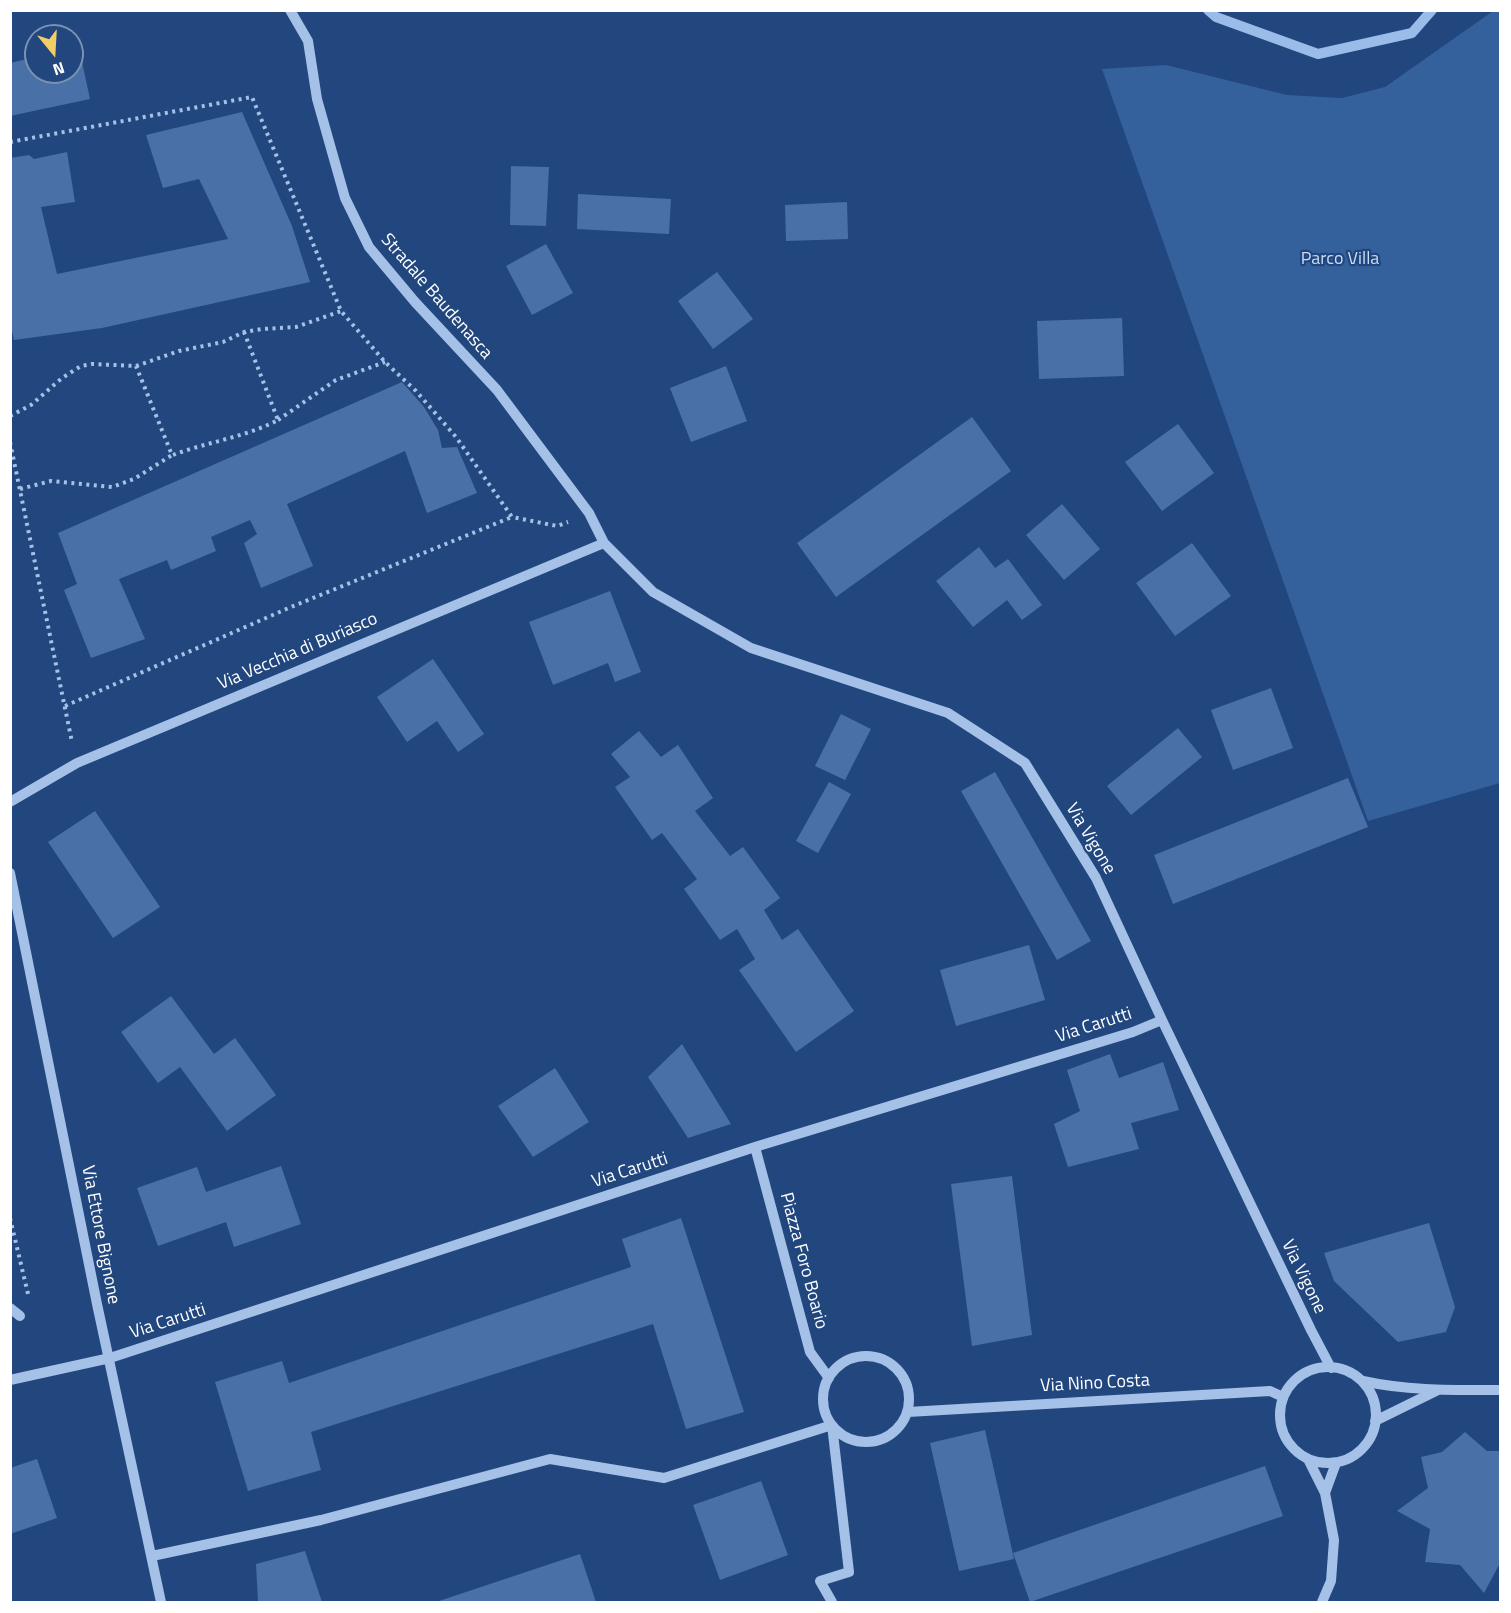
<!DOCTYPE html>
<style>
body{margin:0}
#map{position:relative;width:1511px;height:1613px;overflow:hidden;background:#21477e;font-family:"Titillium Web",sans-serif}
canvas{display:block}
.frame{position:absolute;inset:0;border:12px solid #fff;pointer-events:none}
.north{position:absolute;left:24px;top:24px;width:60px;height:60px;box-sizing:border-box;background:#21477e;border:2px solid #7a91b2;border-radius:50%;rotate:162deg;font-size:16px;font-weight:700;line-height:24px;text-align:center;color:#fff}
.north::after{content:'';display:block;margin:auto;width:21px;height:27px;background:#f3ce66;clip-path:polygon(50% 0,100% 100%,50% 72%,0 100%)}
</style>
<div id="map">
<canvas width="1511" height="1613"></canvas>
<div class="frame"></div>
<div class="north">N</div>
</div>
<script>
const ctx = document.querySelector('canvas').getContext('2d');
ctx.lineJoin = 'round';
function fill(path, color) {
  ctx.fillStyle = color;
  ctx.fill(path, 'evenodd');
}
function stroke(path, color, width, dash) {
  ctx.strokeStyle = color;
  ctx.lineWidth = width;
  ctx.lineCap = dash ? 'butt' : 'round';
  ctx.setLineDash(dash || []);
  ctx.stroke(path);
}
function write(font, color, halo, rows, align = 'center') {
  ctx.font = font + ' "Titillium Web",sans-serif';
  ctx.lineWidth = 4.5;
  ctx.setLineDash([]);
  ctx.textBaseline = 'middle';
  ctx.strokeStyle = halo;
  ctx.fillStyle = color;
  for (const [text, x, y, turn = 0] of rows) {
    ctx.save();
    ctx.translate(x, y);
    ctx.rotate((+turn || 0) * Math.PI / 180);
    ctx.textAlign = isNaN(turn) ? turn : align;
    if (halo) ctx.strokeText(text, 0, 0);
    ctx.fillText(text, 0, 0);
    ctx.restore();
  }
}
const green = new Path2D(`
 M1493,11H1500V783L1368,821L1102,69L1166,65L1287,95L1342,98L1385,87Z`);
const stream = new Path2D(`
 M1208,10L1216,17L1318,54L1412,33L1432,10`);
const building = new Path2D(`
 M79,48L90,99L10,116V63L36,57V72H72V49Z
 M242,112L292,226L310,282L102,328L14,340L10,322V158L29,155L34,159L67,152L75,202L41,207L57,274L228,239L199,179L163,188L146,135Z
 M511,166L549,167L546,226L510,225Z
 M578,194L671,199L669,234L577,229Z
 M847,202L848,239L786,241L785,205Z
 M546,244L573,293L532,315L506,266Z
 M717,272L753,319L713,349L678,301Z
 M1122,318L1124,376L1039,379L1037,321Z
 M726,366L747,421L691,442L670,388Z
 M402,382L424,407L438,430L442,448L457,447L477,493L427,513L405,451L287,504L313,566L261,588L244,543L257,534L250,520L211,537L216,551L171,570L167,560L119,579L145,639L91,658L64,590L77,584L58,533Z
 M972,417L1011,471L836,597L797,543Z
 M1178,424L1214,473L1162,511L1125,462Z
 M1062,504L1100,549L1064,580L1026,535Z
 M1192,543L1231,596L1175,636L1136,583Z
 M979,547L995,568L1008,559L1042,605L1022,620L1007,600L973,627L936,581Z
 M610,591L641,672L615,682L608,663L553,685L529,622Z
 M433,659L484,734L458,752L437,721L407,742L377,697Z
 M1271,688L1293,748L1233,770L1211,710Z
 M841,714L871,729L845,780L815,766Z
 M1178,728L1202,757L1131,815L1107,786Z
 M639,731L661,757L678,745L713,798L695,811L730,856L743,847L780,898L764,910L782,940L798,929L854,1011L796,1052L739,970L755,959L737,929L720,940L684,889L697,879L662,833L652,840L615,787L630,777L611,754Z
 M995,772L1091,941L1057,960L961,791Z
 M1348,778L1368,827L1173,904L1154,855Z
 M829,782L851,794L818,853L796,841Z
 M95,811L160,907L113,938L48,842Z
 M1029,945L1045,1000L956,1026L940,970Z
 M171,996L214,1054L235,1038L276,1095L227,1131L180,1067L158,1083L121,1032Z
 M682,1044L731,1124L688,1138L648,1077Z
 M1110,1054L1119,1078L1163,1062L1179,1110L1131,1123L1139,1149L1068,1167L1054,1124L1080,1111L1067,1070Z
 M555,1068L589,1122L533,1157L498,1106Z
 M281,1166L301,1224L234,1247L226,1222L158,1246L137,1188L197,1167L206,1192Z
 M1012,1176L1032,1335L972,1346L951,1184Z
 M681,1218L744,1412L686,1429L653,1324L311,1432L321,1470L248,1491L215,1382L282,1361L289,1383L631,1267L622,1239Z
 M1429,1223L1455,1307L1446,1332L1398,1342L1334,1281L1324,1253Z
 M985,1430L1014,1559L959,1571L930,1443Z
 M1465,1432L1487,1451H1500V1563L1484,1593L1460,1565L1425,1562L1430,1529L1397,1511L1428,1488L1421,1457L1442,1452Z
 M37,1459L57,1518L10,1534V1468Z
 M1265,1466L1283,1516L1030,1602L1013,1553Z
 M761,1481L788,1555L720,1580L693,1505Z
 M305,1551L322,1602H258L256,1564Z
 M580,1554L596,1602H436Z`);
const path = new Path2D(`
 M10,142L252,97L341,311L385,362L416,391L456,437L512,517L557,526L568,522
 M10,416L31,405L62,378L81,366L92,364L136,366L179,351L223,342L244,332L262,329L296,327L341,311
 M278,420L336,380L385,362
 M10,442L72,742
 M173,455C207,442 246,437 278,420L244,332
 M20,489L51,481L112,487L134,479L172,455L136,366
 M65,706L291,607L512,517
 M10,1218L28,1294`);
const minor = new Path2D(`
 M290,10L308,41L317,99L345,198L369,247L415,302L497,390L589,513L604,543L653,592L751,648L948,713L1025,763L1096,878L1162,1020L1311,1330L1331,1368
 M10,802L77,763L604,543
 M10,873L97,1304L161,1602
 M755,1147L810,1352L829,1378
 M10,1308L20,1316
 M823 1399a43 43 0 1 1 86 0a43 43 0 1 1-86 0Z
 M1280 1415a48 48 0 1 1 96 0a48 48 0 1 1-96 0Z
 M10,1380L110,1358L755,1147L1133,1032L1162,1020
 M1363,1381C1408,1391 1454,1390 1500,1390
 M908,1412L1270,1391L1283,1397
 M1375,1421L1438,1390
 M1308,1459L1325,1493L1334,1540L1331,1581L1322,1602
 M1325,1493L1336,1463
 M152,1556L321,1520L550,1459L664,1478L832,1425L849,1572L820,1581L832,1602`);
const parkNames = [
 ["Parco Villa",1340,260]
];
const streetNames = [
 ["Stradale Baudenasca",436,297,49],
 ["Via Vecchia di Buriasco",298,652,-23],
 ["Via Vigone",1090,839,59],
 ["Via Carutti",1094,1026,-18],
 ["Via Carutti",630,1171,-18],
 ["Via Ettore Bignone",100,1235,79],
 ["Piazza Foro Boario",803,1261,75],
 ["Via Vigone",1303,1277,64],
 ["Via Carutti",168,1322,-18],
 ["Via Nino Costa",1095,1384,-3]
];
fill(green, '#34609c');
stroke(stream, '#99bce8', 10);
fill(building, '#4971a7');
stroke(path, '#a5c1e7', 4, [3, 4.5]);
stroke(minor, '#a5c1e7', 10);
write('18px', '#c8dcf5', '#21477e', parkNames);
write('18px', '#fff', '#21477e', streetNames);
</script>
